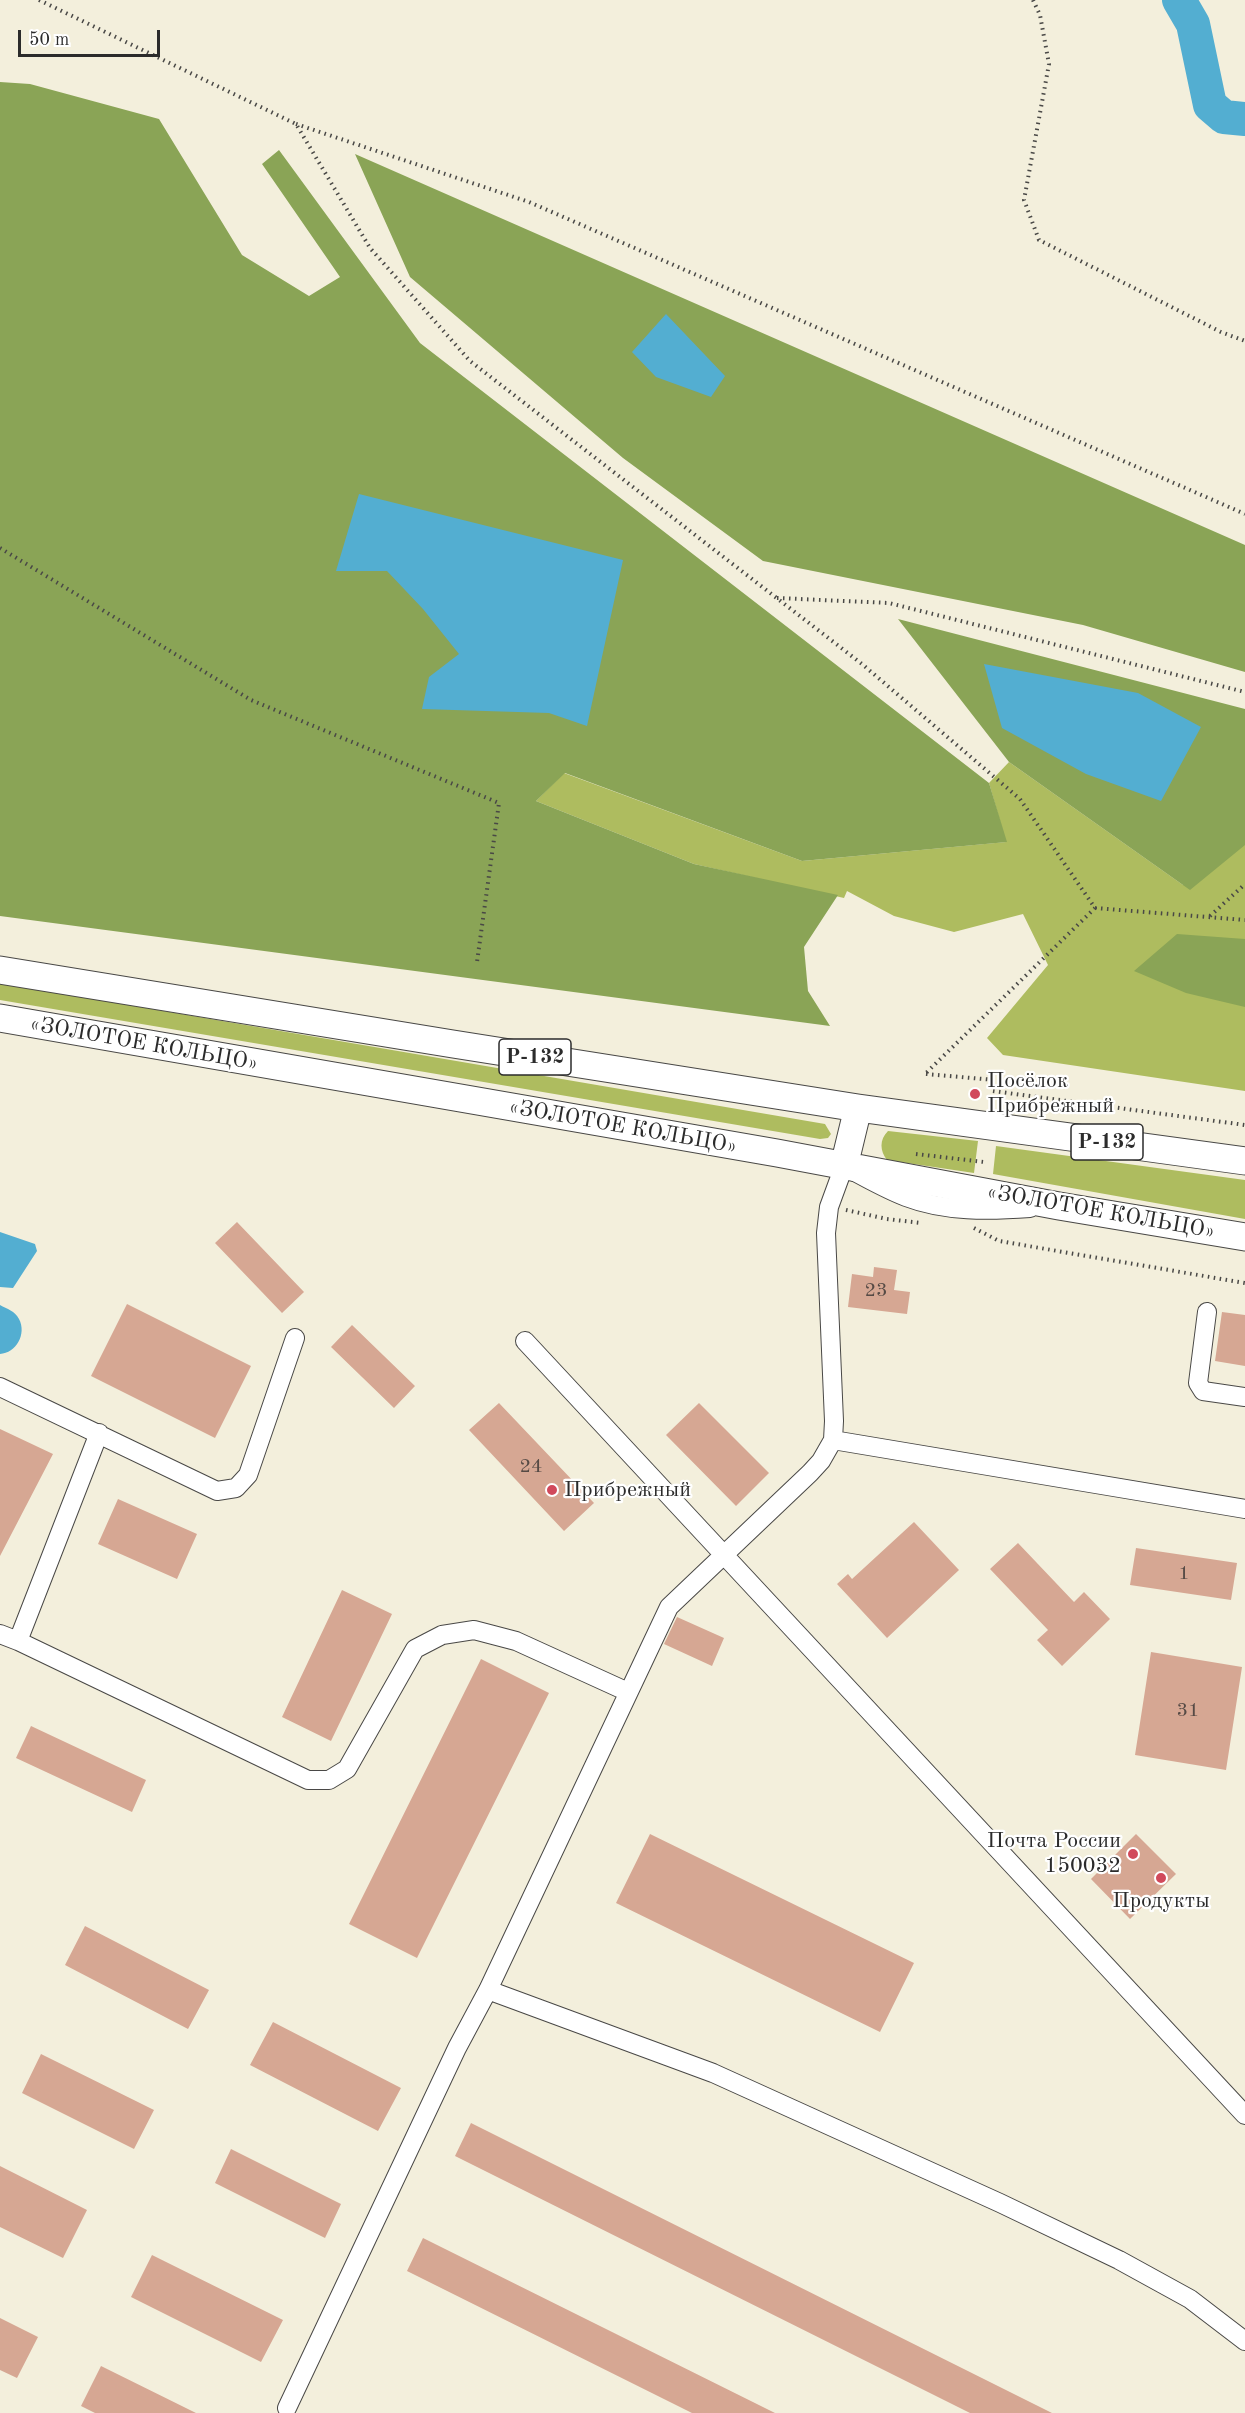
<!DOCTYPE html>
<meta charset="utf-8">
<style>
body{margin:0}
#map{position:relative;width:1245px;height:2413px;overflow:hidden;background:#f3efdc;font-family:"Old Standard TT",serif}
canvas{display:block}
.scale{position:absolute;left:18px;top:30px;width:142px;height:27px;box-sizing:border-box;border:3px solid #2b2b2b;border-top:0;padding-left:8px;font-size:18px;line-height:21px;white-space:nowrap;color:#2b2b2b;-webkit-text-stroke:4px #fff;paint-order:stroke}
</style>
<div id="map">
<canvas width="1245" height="2413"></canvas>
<div class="scale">50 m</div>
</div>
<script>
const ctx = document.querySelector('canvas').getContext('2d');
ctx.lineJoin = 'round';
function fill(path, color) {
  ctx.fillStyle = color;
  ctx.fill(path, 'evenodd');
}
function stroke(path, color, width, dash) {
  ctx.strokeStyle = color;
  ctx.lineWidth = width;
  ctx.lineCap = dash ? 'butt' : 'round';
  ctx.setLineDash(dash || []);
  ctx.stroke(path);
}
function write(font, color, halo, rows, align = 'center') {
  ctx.font = font + ' "Old Standard TT",serif';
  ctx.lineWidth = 4.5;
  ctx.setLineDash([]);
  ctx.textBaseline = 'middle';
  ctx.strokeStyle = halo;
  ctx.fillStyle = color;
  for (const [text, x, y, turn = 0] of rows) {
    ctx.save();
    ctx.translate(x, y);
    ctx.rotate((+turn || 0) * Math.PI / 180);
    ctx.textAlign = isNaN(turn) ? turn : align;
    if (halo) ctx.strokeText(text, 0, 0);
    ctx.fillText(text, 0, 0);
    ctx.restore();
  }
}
const green = new Path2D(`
 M1009,762L1183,885L1245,838V1091L1003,1055L987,1038L1048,965L1023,914L954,932L894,916L847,891L844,898L694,864L536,801L564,773L802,861L1006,842L989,783Z
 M0,983L825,1124L831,1134L828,1138L820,1139L0,1000Z
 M888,1131L978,1141L974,1173L887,1160C880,1151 879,1140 888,1131Z
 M996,1146L1245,1180V1219L993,1174Z`);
const forest = new Path2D(`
 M0,82L30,84L159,119L242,255L309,296L340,277L262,164L279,150L420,343L989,783L1007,842L802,861L565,773L536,801L694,864L838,895L804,947L808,991L830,1026L0,916Z
 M355,154L1245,545V672L1083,625L763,561L623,458L410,277Z
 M898,619L1245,709V845L1190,890L1009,762Z
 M1177,934L1245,939V1007L1186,993L1134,971Z`);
const water = new Path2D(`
 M666,314L725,376L711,397L656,377L632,352Z
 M359,494L623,560L587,726L549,713L422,709L429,677L459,654L423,609L387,571H336Z
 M984,664L1138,693L1201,727L1161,801L1086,774L1002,728Z
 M0,1232L35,1244L37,1251L13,1288L0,1287Z
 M0,1305C7,1309 15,1311 19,1319C27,1334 16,1353 0,1354Z`);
const river = new Path2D(`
 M1179,0L1193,24L1210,105L1224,117L1245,119`);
const building = new Path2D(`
 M237,1222L304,1292L282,1313L215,1243Z
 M874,1267L897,1270L894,1290L910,1292L907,1314L848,1307L852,1274L873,1277Z
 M127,1304L251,1366L215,1438L91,1376Z
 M1222,1312L1245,1315V1366L1215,1361Z
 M352,1325L415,1386L394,1408L331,1347Z
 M499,1403L594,1503L564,1531L469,1430Z
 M699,1403L769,1473L736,1506L666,1435Z
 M0,1429L53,1454L0,1556Z
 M118,1499L197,1534L177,1579L98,1544Z
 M914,1522L959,1570L887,1638L837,1584L848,1574L852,1579Z
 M1018,1543L1074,1602L1084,1592L1110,1619L1062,1666L1037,1640L1048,1630L990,1569Z
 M1136,1548L1237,1563L1231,1600L1130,1585Z
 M342,1590L392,1614L331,1741L282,1717Z
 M677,1617L724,1638L712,1666L664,1644Z
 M1151,1652L1242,1667L1226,1770L1135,1755Z
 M481,1659L549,1693L417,1958L349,1924Z
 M31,1726L146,1780L132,1812L16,1758Z
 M650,1834L914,1963L880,2032L616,1903Z
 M1136,1834L1176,1874L1130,1919L1091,1879Z
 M85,1926L209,1990L188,2029L65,1965Z
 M273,2022L401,2088L378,2131L250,2065Z
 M41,2054L154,2110L134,2149L22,2093Z
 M471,2123L1052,2413H970L455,2156Z
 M231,2149L341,2204L325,2238L215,2183Z
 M0,2166L87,2210L63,2258L0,2227Z
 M423,2238L775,2413H692L407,2271Z
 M152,2255L283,2320L261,2362L131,2297Z
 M0,2318L38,2337L17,2378L0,2370Z
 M101,2366L196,2413H95L81,2406Z`);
const path = new Path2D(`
 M39,0L296,124L370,248L470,361L862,664L1020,799L1095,908L925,1074
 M1033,0L1040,15L1049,64L1024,200L1039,240L1221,332L1245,341
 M296,124L529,202L1245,514
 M0,548L251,700L499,803L477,962
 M777,598L889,603L1245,692
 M1095,908L1245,920
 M1210,916L1245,884
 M926,1074L995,1080
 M993,1091L1245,1125
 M916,1154L984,1162
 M846,1210L887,1219L921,1223
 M974,1228L999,1241L1245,1283`);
const minor = new Path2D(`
 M1207,1312L1198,1383L1203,1391L1245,1397
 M525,1341L1245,2115
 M0,1387L217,1491L236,1488L248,1475L295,1338
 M833,1440L1245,1509
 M0,1634L18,1641L99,1433
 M18,1641L308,1780H329L347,1769L415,1649L442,1635L474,1630L516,1641L628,1692
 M488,1990L713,2073L1000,2203L1119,2260L1190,2299L1245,2341
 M287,2408L457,2048L488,1990L669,1607L810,1473L821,1461L833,1440L834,1421L826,1233L829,1207L844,1166C864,1177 885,1189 906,1197C945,1212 989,1211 1030,1208`);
const highway = new Path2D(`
 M0,970L453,1044L858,1108L1245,1161
 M0,1018L777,1153L1059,1206L1245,1237
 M844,1166L858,1108`);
const markers = [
 [975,1094,6,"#d1495b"],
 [552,1490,6,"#d1495b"],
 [1133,1854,6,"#d1495b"],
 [1161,1878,6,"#d1495b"]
];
const numberNames = [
 ["23",876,1291],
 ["24",531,1467],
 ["1",1184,1574],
 ["31",1188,1711]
];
const shields = [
 [535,1057,72],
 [1107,1142,72]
];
const shieldNames = [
 ["Р-132",535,1057],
 ["Р-132",1107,1142]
];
const streetNames = [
 ["«ЗОЛОТОЕ КОЛЬЦО»",144,1044,10],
 ["«ЗОЛОТОЕ КОЛЬЦО»",623,1127,10],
 ["«ЗОЛОТОЕ КОЛЬЦО»",1101,1212,10]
];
const poiNames = [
 ["Посёлок",987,1081],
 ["Прибрежный",987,1106],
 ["Прибрежный",564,1490],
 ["Почта России",1121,1841,"right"],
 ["150032",1121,1866,"right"],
 ["Продукты",1161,1901,"center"]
];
fill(green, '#aebc5f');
fill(forest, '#8aa456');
fill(water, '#53aed1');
stroke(river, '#53aed1', 34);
fill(building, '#d6a793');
stroke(minor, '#494846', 20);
stroke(highway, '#494846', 29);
stroke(path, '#494846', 4, [1.5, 4.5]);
stroke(minor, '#fff', 18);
stroke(highway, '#fff', 27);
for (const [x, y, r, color] of markers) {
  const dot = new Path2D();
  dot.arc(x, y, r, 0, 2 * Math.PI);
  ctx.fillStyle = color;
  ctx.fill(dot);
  stroke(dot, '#fff', 2);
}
write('20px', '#564a45', null, numberNames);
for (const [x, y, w] of shields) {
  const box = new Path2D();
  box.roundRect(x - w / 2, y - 18, w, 36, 4.5);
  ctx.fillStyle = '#fff';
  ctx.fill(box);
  stroke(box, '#2b2b2b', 1.5);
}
write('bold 21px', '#2b2b2b', null, shieldNames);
write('22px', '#2b2b2b', '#fff', streetNames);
write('22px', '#2b2b2b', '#fff', poiNames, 'left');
</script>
